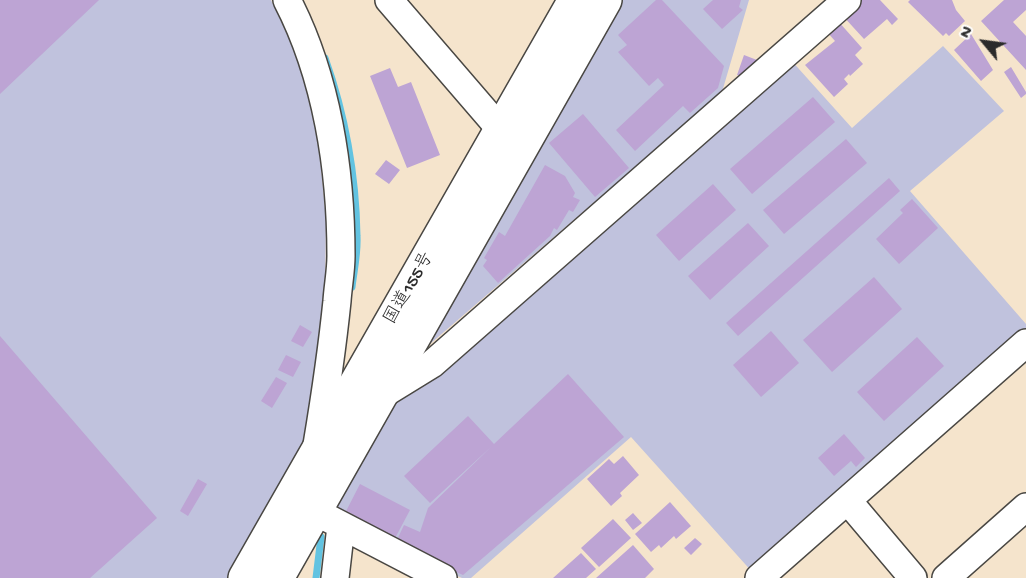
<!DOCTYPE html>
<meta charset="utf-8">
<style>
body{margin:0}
#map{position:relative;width:1026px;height:578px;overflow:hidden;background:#f5e4cc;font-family:"Gochi Hand",sans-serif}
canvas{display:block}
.north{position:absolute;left:954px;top:12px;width:60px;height:60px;-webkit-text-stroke:4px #fff;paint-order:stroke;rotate:299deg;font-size:16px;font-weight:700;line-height:24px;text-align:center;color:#2b2b2b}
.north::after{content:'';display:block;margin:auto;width:21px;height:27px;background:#2b2b2b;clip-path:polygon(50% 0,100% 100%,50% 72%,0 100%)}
</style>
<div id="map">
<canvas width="1026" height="578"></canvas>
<div class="north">N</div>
</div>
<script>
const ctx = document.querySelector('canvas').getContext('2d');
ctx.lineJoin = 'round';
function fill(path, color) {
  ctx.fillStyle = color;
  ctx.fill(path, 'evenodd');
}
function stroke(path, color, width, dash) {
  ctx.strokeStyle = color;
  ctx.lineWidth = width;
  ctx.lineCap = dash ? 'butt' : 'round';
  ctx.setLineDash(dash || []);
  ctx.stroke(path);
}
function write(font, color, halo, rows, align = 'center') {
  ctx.font = font + ' "Gochi Hand","Klee One",sans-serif';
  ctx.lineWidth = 5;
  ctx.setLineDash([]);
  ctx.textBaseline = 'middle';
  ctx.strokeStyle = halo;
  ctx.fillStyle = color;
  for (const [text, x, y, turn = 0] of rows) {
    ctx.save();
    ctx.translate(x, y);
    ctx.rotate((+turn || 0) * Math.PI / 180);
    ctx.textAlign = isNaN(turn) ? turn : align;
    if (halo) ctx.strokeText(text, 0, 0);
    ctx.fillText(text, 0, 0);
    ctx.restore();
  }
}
const industrial = new Path2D(`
 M0,0H271L297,52L318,135L326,220L325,301L310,431L230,578H0Z
 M622,0H749L722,92L430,344V339Z
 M943,46L1004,111L910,191L1026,324V333L754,574L631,437L471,578H462L336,520L332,510L398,394L790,59L852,128Z`);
const stream = new Path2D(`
 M325,58C345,114 356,176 357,236C358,253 354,270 352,287
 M316,578L321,537`);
const building = new Path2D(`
 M0,0H99L0,94Z
 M656,0H662L724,66L718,88L690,113L683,106L635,151L616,130L664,85L658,78L649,86L618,52L627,45L618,35Z
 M713,0H741L739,7L743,10L722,29L703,9Z
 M858,0H880L898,19L892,25L887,19L864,39L842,15Z
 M910,0H952L956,10L965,21L949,36L946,33L943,36L908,2Z
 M1004,0H1026V10L1013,22L1026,36V70L981,21Z
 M838,21L862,48L855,55L863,64L850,76L849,74L844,79L848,84L834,97L805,65L835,41L827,32Z
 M971,34L993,70L981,81L954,50Z
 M744,55L757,60L748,78L737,75Z
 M1011,67L1026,92V94L1021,98L1004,72Z
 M390,68L398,87L411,82L440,155L407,168L370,76Z
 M813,97L835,122L752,194L730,169Z
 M583,114L629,168L595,197L549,143Z
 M846,139L867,163L784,234L763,210Z
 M386,160L400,170L389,184L375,174Z
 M545,165L565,176L575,193L573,197L580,200L573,212L569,210L557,230L554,228L550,236L498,283L483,266L487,260L484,258L499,232L505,236Z
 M889,178L900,191L738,336L726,323Z
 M713,184L736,210L679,261L656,235Z
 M912,199L938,228L899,264L876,239L903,213L900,210Z
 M748,223L769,246L710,300L688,276Z
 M874,277L902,309L832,372L803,340Z
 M300,325L312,332L303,347L291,341Z
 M771,331L799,363L761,397L733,365Z
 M0,336L157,518L90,578H0Z
 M917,337L944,366L884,421L857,392Z
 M286,355L301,362L293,377L278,370Z
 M568,374L624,437L463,575L395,544L404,525L420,532L428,508L492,446L430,503L404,476L468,416L494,444Z
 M276,377L287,383L272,408L261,401Z
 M844,434L865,458L856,467L851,461L834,476L818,458Z
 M623,456L639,475L620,493L622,496L611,506L587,479L609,459L614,464Z
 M198,479L207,484L188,516L180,511Z
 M360,484L410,510L392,544L342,519Z
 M670,502L691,526L676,539L674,536L661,548L659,545L651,552L635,534Z
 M633,513L642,523L633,530L625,520Z
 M613,519L631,538L599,567L581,548Z
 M695,538L702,544L691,555L684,548Z
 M633,545L654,569L645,578H596Z
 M581,553L596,569L586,578H553Z`);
const minor = new Path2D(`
 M287,0C327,77 341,170 341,256C341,271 338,286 337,301C332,350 325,397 317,445
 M389,0L501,130
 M380,396L432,364L847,0
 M315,492L314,511L443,578
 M848,501L913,578
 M335,578L341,526
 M759,578L1026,343
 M946,578L1026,507`);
const highway = new Path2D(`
 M245,578L575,0
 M277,578L605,0`);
const streetNames = [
 ["国道155号",410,289,-60]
];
fill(industrial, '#c0c2dd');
stroke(stream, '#62c3e1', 7);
fill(building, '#bda4d4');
stroke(minor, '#494743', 30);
stroke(highway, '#494743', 36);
stroke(minor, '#fff', 27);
stroke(highway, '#fff', 33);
write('18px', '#2b2b2b', '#fff', streetNames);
</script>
